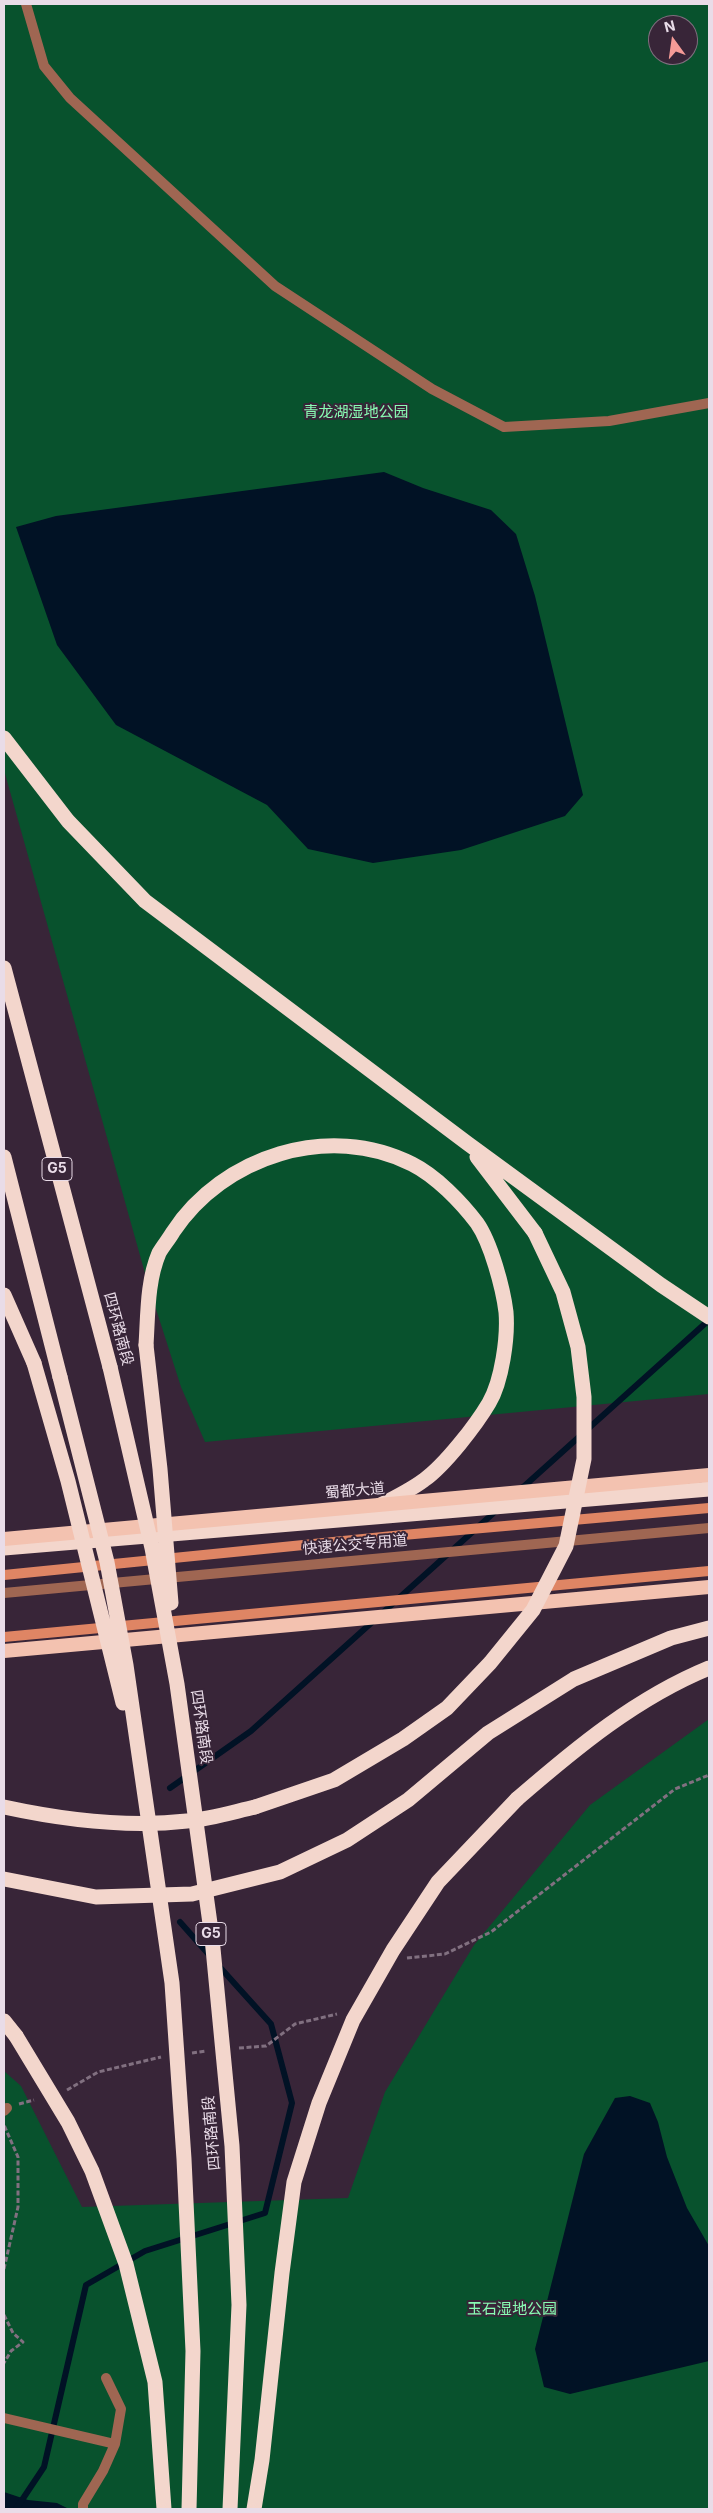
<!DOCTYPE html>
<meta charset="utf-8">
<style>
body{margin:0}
#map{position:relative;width:713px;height:2513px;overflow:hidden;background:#382538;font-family:Inter,sans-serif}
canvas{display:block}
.frame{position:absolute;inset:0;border:5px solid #e9dce8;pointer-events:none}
.north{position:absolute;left:648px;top:15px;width:50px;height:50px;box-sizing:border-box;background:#382538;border:1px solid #7f6e7e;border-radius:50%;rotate:346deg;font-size:14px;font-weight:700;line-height:20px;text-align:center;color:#e9dce8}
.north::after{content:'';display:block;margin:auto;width:18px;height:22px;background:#f59b97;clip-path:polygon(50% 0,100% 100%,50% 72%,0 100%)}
</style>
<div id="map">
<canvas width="713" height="2513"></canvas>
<div class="frame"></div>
<div class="north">N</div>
</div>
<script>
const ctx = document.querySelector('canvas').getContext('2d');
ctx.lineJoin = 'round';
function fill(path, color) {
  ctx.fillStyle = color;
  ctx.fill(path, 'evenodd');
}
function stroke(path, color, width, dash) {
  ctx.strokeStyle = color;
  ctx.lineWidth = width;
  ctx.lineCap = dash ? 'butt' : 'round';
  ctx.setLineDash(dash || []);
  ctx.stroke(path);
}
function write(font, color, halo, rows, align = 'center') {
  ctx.font = font + ' Inter,"Noto Sans SC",sans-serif';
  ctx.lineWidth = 4;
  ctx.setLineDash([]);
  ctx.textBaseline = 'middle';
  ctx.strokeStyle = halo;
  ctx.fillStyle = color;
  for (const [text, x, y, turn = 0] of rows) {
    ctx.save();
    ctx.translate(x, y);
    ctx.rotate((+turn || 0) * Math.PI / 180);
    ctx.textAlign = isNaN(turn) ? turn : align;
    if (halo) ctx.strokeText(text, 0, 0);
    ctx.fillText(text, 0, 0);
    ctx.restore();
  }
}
const green = new Path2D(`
 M4,4H709V1394L205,1442L181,1387L148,1284L4,770ZM658,25H688V55H658Z
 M709,1719V2509H4V2071L21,2086L82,2207L348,2198L385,2092L474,1945L590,1805Z`);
const water = new Path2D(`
 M384,472L423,488L491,510L516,534L535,596L583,795L565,816L461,850L373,863L308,849L267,805L116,725L57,645L16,527L56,516Z
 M630,2096L650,2103L658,2122L667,2157L687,2208L709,2246V2361L570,2394L544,2387L535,2349L584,2154L615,2098Z
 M4,2492L28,2500L57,2503L69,2509H4Z`);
const stream = new Path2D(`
 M521,1489L709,1320
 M170,1788L251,1731L498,1509
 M180,1922L211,1957
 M16,2509L44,2467L86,2285L145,2251L265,2213L292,2103L271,2024L217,1964`);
const path = new Path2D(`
 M407,1958L445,1954L491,1932L675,1789L709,1775
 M239,2048L266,2046L295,2024L337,2014
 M192,2053L206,2051
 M67,2090L98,2072L161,2057
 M19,2104L34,2100
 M4,2269L18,2207V2157L4,2125
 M4,2315L13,2333L23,2342L11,2351L4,2363`);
const service = new Path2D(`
 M26,4L44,66L70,98L275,286L432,389L504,427L609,421L709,403
 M4,2111L7,2108
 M4,2418L115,2444
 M83,2509V2504L103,2471L115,2444L121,2409L106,2378`);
const secondary = new Path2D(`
 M4,1575L403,1535L709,1508
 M4,1637L709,1571`);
const motorway = new Path2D(`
 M4,738L68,821L145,901L467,1143L661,1285L709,1317
 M4,968L110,1367
 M4,1157L60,1377
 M477,1157L535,1233
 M4,1295L34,1363
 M146,1345C148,1315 147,1281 159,1253C163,1246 169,1239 173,1232C223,1156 329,1122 412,1164C436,1176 461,1202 477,1223C491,1243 503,1288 506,1312C508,1337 502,1381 489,1403C476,1425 445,1465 424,1480C404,1495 379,1505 357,1517
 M4,1548L709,1489
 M517,1799C576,1748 636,1698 709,1668
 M4,1807C64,1820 126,1828 187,1821C210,1819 233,1812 255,1807
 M4,1879L96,1897L192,1894L280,1872L347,1840L408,1800L488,1733L574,1679L671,1638L709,1628
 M4,2021L16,2036`);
const serviceBridge = new Path2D(`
 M4,1593L709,1528`);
const trunkBridge = new Path2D(`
 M4,1539L709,1475
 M4,1651L709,1587`);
const motorwayBridge = new Path2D(`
 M146,1345L160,1469L171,1603
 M34,1363L68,1481L123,1703
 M110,1367L152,1548L177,1684L212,1938L232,2146L239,2305L230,2509
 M60,1377L107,1562L126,1665L172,1983L184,2159L193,2351L189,2509
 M255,1807L334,1780L403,1739L447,1708L490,1663L533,1610L566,1546L584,1459V1397L578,1347L563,1292L535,1233
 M16,2036L68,2122L92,2171L126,2264L155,2382L164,2509
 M254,2509L262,2460L282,2273L294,2182L319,2103L353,2020L393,1950L438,1882L517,1799`);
const shields = [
 [57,1169,30],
 [211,1934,30]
];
const shieldNames = [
 ["G5",57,1169],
 ["G5",211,1934]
];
const parkNames = [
 ["青龙湖湿地公园",356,412],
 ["玉石湿地公园",512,2309]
];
const streetNames = [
 ["四环路南段",118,1329,75],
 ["蜀都大道",355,1491,-5],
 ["快速公交专用道",355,1545,-5],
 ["四环路南段",201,1727,82],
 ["四环路南段",212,2133,-95]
];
fill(green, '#08522d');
fill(water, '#011225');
stroke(stream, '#011225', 6);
stroke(path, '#817080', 3, [5, 2.5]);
stroke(service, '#9f6652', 10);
stroke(secondary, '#df8564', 10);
stroke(motorway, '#f3d6cc', 15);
stroke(serviceBridge, '#9f6652', 10);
stroke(trunkBridge, '#f3c2b0', 14);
stroke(motorwayBridge, '#f3d6cc', 15);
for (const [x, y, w] of shields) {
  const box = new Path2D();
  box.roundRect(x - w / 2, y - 11.5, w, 23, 4);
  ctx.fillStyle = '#382538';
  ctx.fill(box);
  stroke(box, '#e9dce8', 1);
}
write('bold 14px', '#e9dce8', null, shieldNames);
write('15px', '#88fcb3', '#382538', parkNames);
write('15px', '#e9dce8', '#382538', streetNames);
</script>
